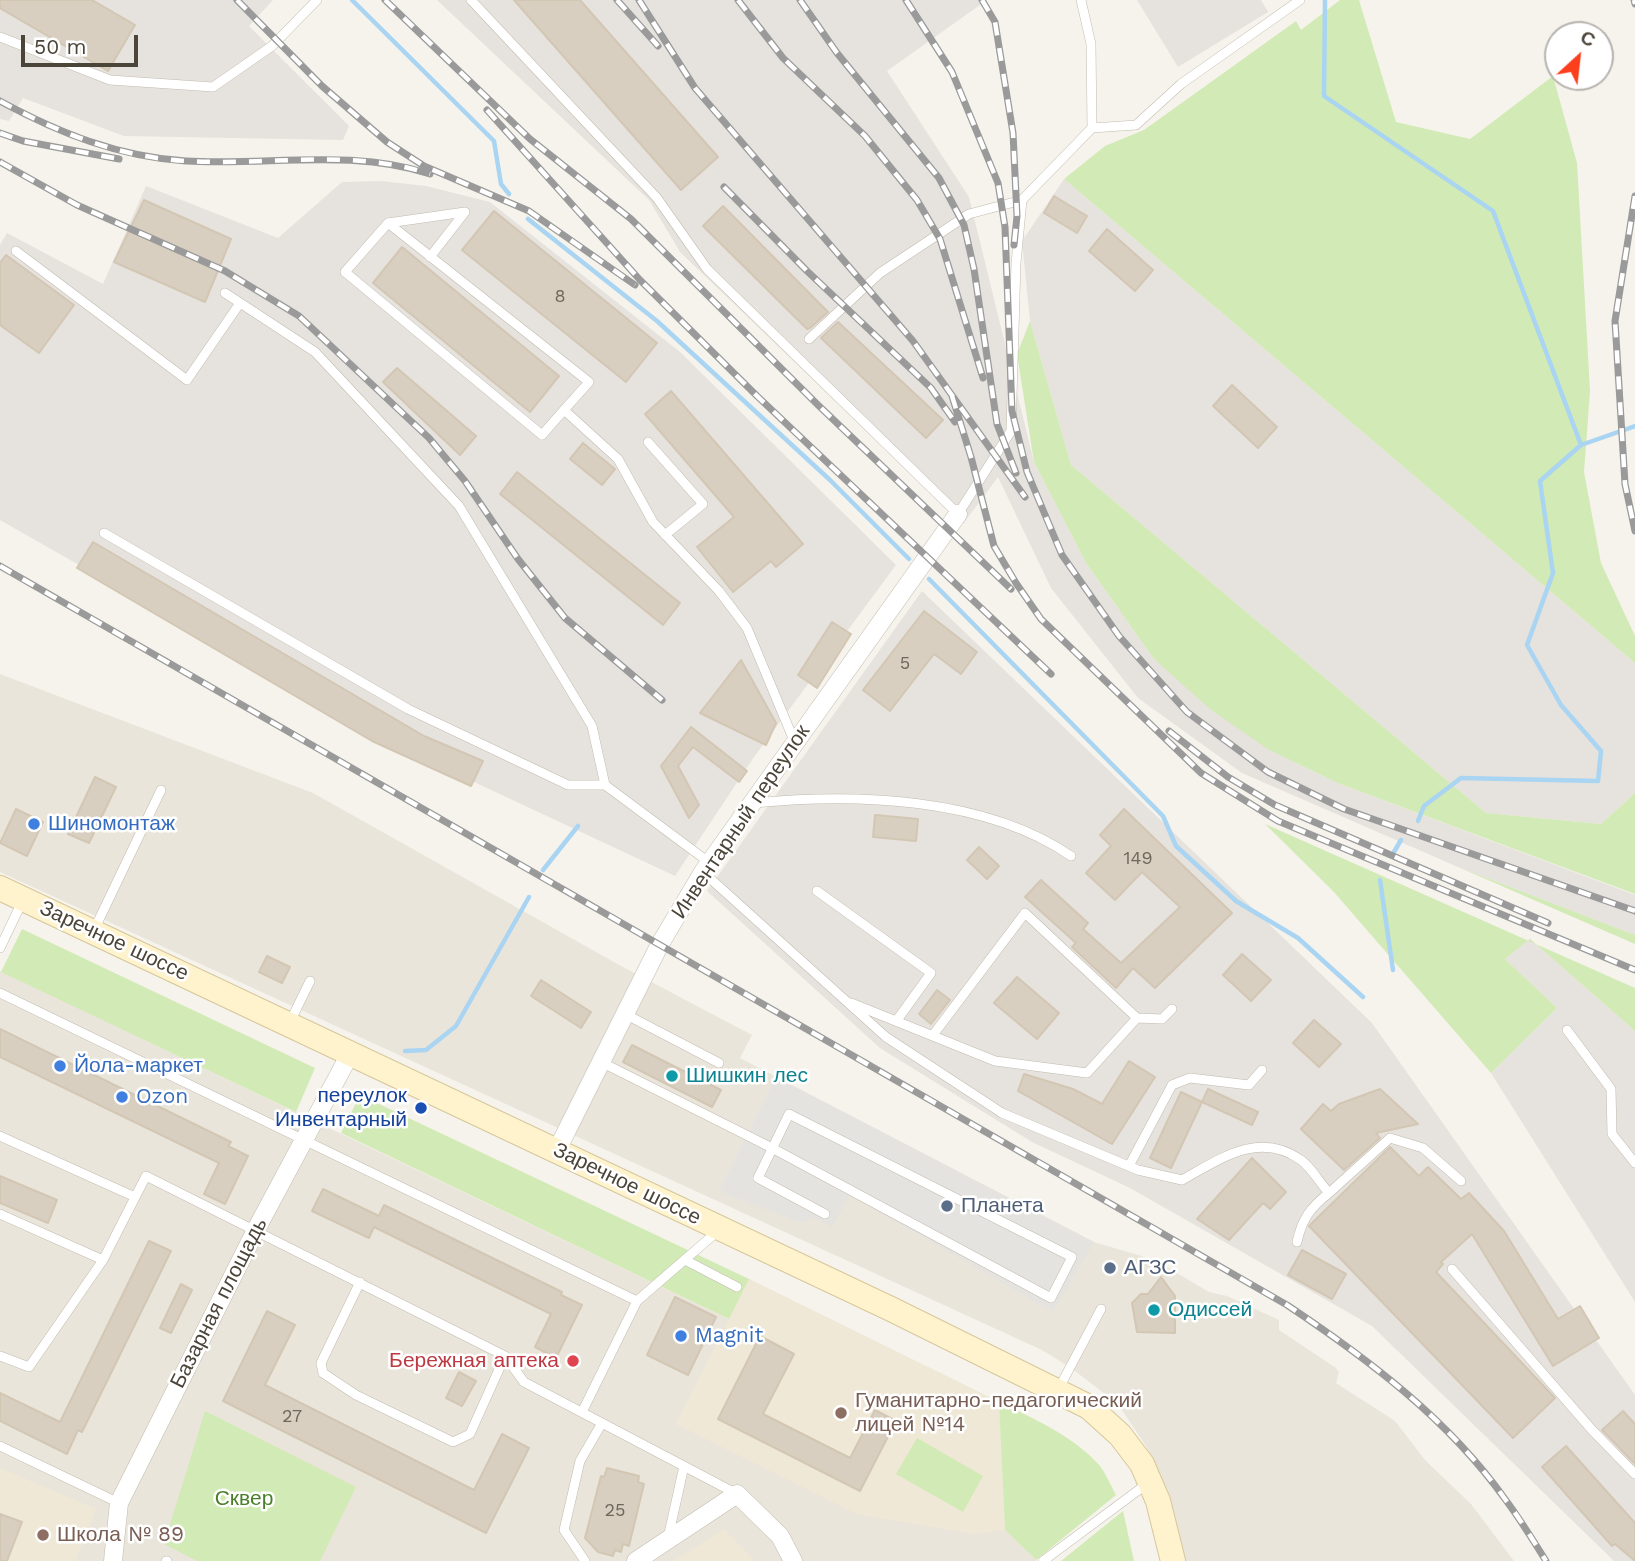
<!DOCTYPE html>
<meta charset="utf-8">
<style>
body{margin:0}
#map{position:relative;width:1635px;height:1561px;overflow:hidden;background:#f6f3ec;font-family:"Work Sans",sans-serif}
canvas{display:block}
.north{position:absolute;left:1544px;top:21px;width:70px;height:70px;box-sizing:border-box;background:#fff;border:2px solid #b7b4b0;border-radius:50%;rotate:27deg;font-size:19px;font-weight:700;line-height:28px;text-align:center;color:#4b4439}
.north::after{content:'';display:block;margin:auto;width:24px;height:32px;background:#fc3f1d;clip-path:polygon(50% 0,100% 100%,50% 72%,0 100%)}
.scale{position:absolute;left:21px;top:35px;width:117px;height:32px;box-sizing:border-box;border:4px solid #4b4439;border-top:0;padding-left:9px;font-size:21px;line-height:24px;white-space:nowrap;color:#4b4439;-webkit-text-stroke:5px #fff;paint-order:stroke}
</style>
<div id="map">
<canvas width="1635" height="1561"></canvas>
<div class="north">С</div>
<div class="scale">50 m</div>
</div>
<script>
const ctx = document.querySelector('canvas').getContext('2d');
ctx.lineJoin = 'round';
function fill(path, color) {
  ctx.fillStyle = color;
  ctx.fill(path, 'evenodd');
}
function stroke(path, color, width, dash) {
  ctx.strokeStyle = color;
  ctx.lineWidth = width;
  ctx.lineCap = dash ? 'butt' : 'round';
  ctx.setLineDash(dash || []);
  ctx.stroke(path);
}
function write(font, color, halo, rows, align = 'center') {
  ctx.font = font + ' "Work Sans",sans-serif';
  ctx.lineWidth = 5;
  ctx.setLineDash([]);
  ctx.textBaseline = 'middle';
  ctx.strokeStyle = halo;
  ctx.fillStyle = color;
  for (const [text, x, y, turn = 0] of rows) {
    ctx.save();
    ctx.translate(x, y);
    ctx.rotate((+turn || 0) * Math.PI / 180);
    ctx.textAlign = isNaN(turn) ? turn : align;
    if (halo) ctx.strokeText(text, 0, 0);
    ctx.fillText(text, 0, 0);
    ctx.restore();
  }
}
const residential = new Path2D(`
 M0,674L313,793L621,966L752,1035L740,1058L1094,1242L1155,1260L1209,1292L1227,1296L1279,1320V1330L1336,1368L1339,1372L1336,1383L1395,1421L1425,1460L1471,1504L1514,1561H1185L1167,1489L1146,1446L1118,1404L1071,1368L1042,1350L0,872Z
 M0,971L729,1319L749,1279L999,1402L1005,1530L1037,1561H0Z`);
const industrial = new Path2D(`
 M0,0H273L249,26L349,126L343,140L124,136L23,98L9,121L0,119Z
 M437,0H987L887,71L969,197L1034,462L1086,563L1154,659L1269,750L1340,784L1635,895V935L1458,867L1242,773L1138,698L1051,588L998,477L963,524L680,252L649,200Z
 M1137,0H1261L1268,12L1178,67Z
 M1064,179L1635,663V793L1601,824L1486,813L1071,465L1030,321L1022,241Z
 M381,181L426,186L490,202L680,352L896,565L754,757L675,876L395,745L0,520V245L7,233L103,284L146,186L278,238L342,182Z
 M922,591L1372,1023L1635,1395V1561H1614L1372,1326L1130,1188L1032,1142L880,1048L707,891Z
 M1530,939L1635,1031V1302L1491,1073L1557,1008L1505,959Z`);
const education = new Path2D(`
 M749,1279L999,1402L1005,1530L974,1534L857,1514L676,1424Z
 M0,1468L96,1509L75,1561H0Z
 M724,1529L755,1561H674Z`);
const green = new Path2D(`
 M1340,0H1359L1396,122L1470,139L1553,76L1577,163L1590,391L1584,472L1601,563L1635,636V663L1064,179L1105,146L1144,130L1296,21L1301,30Z
 M1030,321L1071,465L1486,813L1601,824L1635,793V894L1340,784L1269,750L1210,709L1154,659L1086,563L1034,462L1017,354Z
 M1265,824L1635,988V1031L1530,939L1505,959L1557,1008L1491,1073L1333,891Z
 M1458,867L1635,935V944Z
 M22,929L315,1068L296,1112L1,972Z
 M360,1095L749,1279L729,1319L341,1133Z
 M999,1402C1033,1418 1075,1437 1100,1466C1106,1474 1111,1486 1116,1495L1036,1560L1005,1530Z
 M205,1411L356,1487L320,1561H197L164,1544Z
 M917,1438L983,1476L963,1512L896,1474Z
 M1123,1511L1134,1561H1061Z`);
const parking = new Path2D(`
 M776,1077L1094,1242L1053,1312L1056,1314L850,1195L832,1227L813,1218L801,1223L719,1191Z`);
const stream = new Path2D(`
 M352,0L494,141L501,184L509,194
 M1325,0L1324,96L1493,211L1581,445L1635,426
 M528,219L657,321L830,480L909,559
 M929,579L1163,816L1176,846L1236,901L1298,938L1363,997
 M1418,821L1424,806L1461,778L1598,781L1601,751L1561,705L1527,645L1553,573L1540,481L1581,445
 M1394,852L1401,840
 M543,870L578,826
 M1380,880L1393,970
 M405,1051L426,1050L456,1026L529,897`);
const building = new Path2D(`
 M0,0H92L135,25L108,71L0,8Z
 M514,0H580L718,157L681,190Z
 M1054,196L1087,216L1077,233L1044,213Z
 M144,200L231,239L205,302L114,262Z
 M723,206L828,312L810,328L807,329L703,226Z
 M494,211L657,343L626,382L462,250Z
 M1107,229L1153,270L1135,291L1089,251Z
 M402,247L559,376L530,412L373,283Z
 M6,255L74,305L39,353L0,325V263Z
 M838,322L943,420L926,438L821,338Z
 M397,368L476,436L460,455L383,382Z
 M1232,385L1277,427L1258,448L1213,406Z
 M671,391L803,544L776,567L771,561L733,592L697,547L734,517L645,414Z
 M583,443L615,469L602,485L570,459Z
 M517,472L680,603L663,625L500,494Z
 M93,542L424,736L483,761L471,786L372,741L77,568Z
 M924,611L977,652L961,674L934,654L890,711L863,690Z
 M832,622L851,634L817,688L798,675Z
 M741,660L776,723L766,745L700,713Z
 M691,727L747,771L739,782L693,747L678,766L699,805L689,818L661,766Z
 M95,777L116,787L89,843L68,834Z
 M16,809L43,822L27,856L0,843Z
 M1124,809L1232,913L1155,988L1133,968L1116,988L1072,947L1076,943L1025,897L1041,880L1088,923L1083,929L1121,963L1180,907L1142,872L1115,900L1086,873L1111,846L1100,835Z
 M875,815L918,819L916,841L873,837Z
 M979,847L999,866L987,879L967,860Z
 M1242,954L1271,980L1251,1001L1223,975Z
 M267,956L290,967L282,983L259,972Z
 M1017,977L1059,1013L1037,1039L994,1003Z
 M541,980L591,1012L581,1028L531,996Z
 M937,990L950,1000L931,1024L919,1014Z
 M1314,1020L1341,1044L1319,1067L1293,1043Z
 M0,1029L231,1142L228,1146L248,1156L225,1204L204,1194L219,1163L0,1057Z
 M632,1045L721,1090L712,1107L623,1062Z
 M1129,1061L1155,1077L1112,1144L1018,1091L1024,1074L1073,1089L1102,1104Z
 M1208,1089L1258,1112L1252,1125L1202,1102Z
 M1380,1089L1418,1124L1376,1133L1380,1138L1344,1170L1301,1129L1323,1104L1331,1111L1339,1104Z
 M1181,1092L1202,1102L1171,1168L1150,1158Z
 M1390,1147L1419,1176L1428,1167L1461,1199L1469,1193L1504,1231L1558,1319L1580,1306L1599,1338L1553,1366L1472,1234L1441,1262L1443,1264L1436,1272L1555,1398L1513,1438L1309,1226Z
 M1252,1158L1286,1192L1270,1209L1263,1203L1229,1240L1197,1219Z
 M0,1176L57,1200L48,1223L0,1203Z
 M323,1189L379,1216L384,1205L562,1292L561,1295L582,1305L556,1358L535,1347L551,1314L374,1227L369,1238L312,1211Z
 M149,1241L171,1251L82,1432L78,1430L67,1454L0,1421V1393L60,1422Z
 M1302,1250L1346,1274L1332,1299L1288,1275Z
 M1161,1277L1175,1296V1333L1137,1332L1132,1303L1141,1294H1148Z
 M181,1284L192,1290L171,1333L160,1328Z
 M675,1297L716,1317L688,1375L647,1355Z
 M267,1311L295,1325L265,1385L474,1490L502,1434L529,1448L486,1533L223,1401Z
 M760,1336L794,1354L763,1414L850,1458L875,1410L896,1421L860,1491L718,1419Z
 M459,1372L476,1381L462,1406L446,1398Z
 M1623,1411L1635,1424V1464L1602,1430Z
 M1566,1446L1635,1523V1561L1615,1544L1612,1546L1542,1467Z
 M607,1468L639,1476L638,1482L644,1484L629,1546L623,1544L621,1552L615,1550L613,1556L598,1552L585,1538L601,1476L604,1477Z
 M0,1514L22,1522L7,1561H0Z`);
const service = new Path2D(`
 M471,0L657,198L707,269L958,514L1011,431L1016,263L1022,200
 M1081,0L1091,44L1092,128
 M0,37L110,80L213,87L272,46L317,0
 M388,223L465,212L430,257
 M16,251L187,380L240,303
 M225,293L315,352L459,506L592,726L605,785L710,863
 M809,339L880,273L969,214L1022,200L1092,128L1136,125L1181,84L1300,0
 M564,410L542,435L345,272L388,223L589,382L564,410L618,459L653,522L719,591L747,628L795,743
 M648,442L703,504L665,535
 M104,533L408,709L568,785H605
 M753,803C855,793 985,797 1071,856
 M703,872L886,1037L1002,1113L1138,1170L1182,1180C1220,1159 1259,1130 1301,1160C1311,1167 1320,1183 1329,1193L1390,1138L1423,1148L1461,1181
 M817,891L931,973L897,1020
 M94,930L161,790
 M0,948L22,902
 M0,993L637,1301L582,1412
 M851,1003L995,1061L1087,1073L1137,1018L1162,1019L1172,1009
 M625,1014L719,1063
 M290,1022L310,981
 M1567,1030L1611,1089L1612,1134L1635,1163
 M933,1035L1025,913L1137,1018
 M601,1062L772,1148L1051,1298L1072,1257L789,1114L758,1178L825,1214
 M0,1136L135,1197
 M1129,1166L1172,1085L1190,1078L1249,1085L1262,1070
 M0,1214L103,1260
 M1297,1242C1302,1219 1310,1208 1329,1193
 M685,1260L737,1287
 M1452,1269L1592,1430L1635,1474
 M360,1282L321,1363L323,1373L356,1395L453,1442L470,1434L505,1356
 M637,1301L719,1230
 M0,1356L29,1367L103,1260L146,1176L505,1356L524,1382L737,1494
 M1058,1390L1101,1309
 M0,1446L119,1503
 M668,1538L684,1466
 M166,1561H167
 M585,1561L564,1530L580,1461L602,1423
 M1043,1561L1148,1483`);
const minor = new Path2D(`
 M557,1150L660,944L703,872L958,514
 M113,1561L119,1503L259,1224L350,1054
 M636,1561L737,1494L780,1536L793,1561`);
const secondary = new Path2D(`
 M0,888L891,1309L1089,1407L1120,1435L1142,1464L1158,1501L1173,1561`);
const rail = new Path2D(`
 M237,0L322,86L387,142L424,166L529,211L635,285
 M385,0L530,139L631,219L818,405L1011,589
 M617,0L658,46
 M639,0L695,88L913,341L1025,497
 M738,0L783,58L865,136L917,200L940,239L983,378
 M800,0L837,53L939,178L964,225L974,269L997,424L1016,473
 M906,0L952,72L998,183L1005,227L1012,411L1027,472L1062,555L1119,636L1187,712L1268,772L1344,809L1635,911
 M982,0L995,22L1013,133L1017,216L1014,245
 M1634,0L1635,4
 M0,101C59,133 119,157 186,161C267,166 351,148 430,174
 M487,110L640,280L757,396L1051,674
 M0,133L23,141L119,159
 M0,162L77,205L225,271L299,316L429,438L465,481L518,559L565,618L662,700
 M724,187L807,271L931,388L955,422
 M1635,196L1615,321L1625,484L1635,531
 M952,396L971,457L994,546L1016,583L1041,619L1201,773L1278,821L1635,970
 M0,566L1287,1305C1368,1359 1448,1419 1505,1499C1520,1519 1533,1540 1546,1561
 M1169,731L1228,777L1275,805L1548,923`);
const markers = [
 [34,824,7,"#3f7fe0"],
 [60,1066,7,"#3f7fe0"],
 [672,1076,7,"#0f9aa8"],
 [122,1097,7,"#3f7fe0"],
 [421,1108,7,"#1a4fb4"],
 [947,1206,7,"#5c6f8a"],
 [1110,1268,7,"#5c6f8a"],
 [1154,1310,7,"#0f9aa8"],
 [681,1336,7,"#3f7fe0"],
 [573,1361,7,"#e0444e"],
 [841,1413,7,"#8d6e63"],
 [43,1535,7,"#8d6e63"]
];
const numberNames = [
 ["8",560,297],
 ["5",905,664],
 ["149",1138,859],
 ["27",292,1417],
 ["25",615,1511]
];
const streetNames = [
 ["Инвентарный переулок",741,822,-56],
 ["Заречное шоссе",114,941,25],
 ["Заречное шоссе",627,1184,26],
 ["Базарная площадь",219,1303,-63]
];
const shopNames = [
 ["Шиномонтаж",48,824],
 ["Йола-маркет",74,1066],
 ["Ozon",136,1097],
 ["Magnit",695,1336]
];
const cultureNames = [
 ["Шишкин лес",686,1076],
 ["Одиссей",1168,1310]
];
const transitNames = [
 ["переулок",407,1096],
 ["Инвентарный",407,1120]
];
const serviceNames = [
 ["Планета",961,1206],
 ["АГЗС",1124,1268]
];
const healthNames = [
 ["Бережная аптека",559,1361]
];
const educationNames = [
 ["Гуманитарно-педагогический",855,1401],
 ["лицей №14",855,1425],
 ["Школа № 89",57,1535]
];
const parkNames = [
 ["Сквер",244,1499]
];
fill(residential, '#eae5da');
fill(industrial, '#e6e2dd');
fill(education, '#efe8d6');
fill(green, '#d2eab5');
fill(parking, '#e5e3e0');
stroke(stream, '#a9d4f2', 4.5);
fill(building, '#d8cfc1');
stroke(building, '#d3c7b4', 2);
stroke(service, '#c2bbae', 10);
stroke(minor, '#c2bbae', 19);
stroke(secondary, '#d6c79b', 26);
stroke(service, '#fff', 9);
stroke(minor, '#fff', 18);
stroke(secondary, '#fff3cd', 24);
stroke(rail, '#9a9a9a', 7);
stroke(rail, '#fff', 4.5, [13]);
for (const [x, y, r, color] of markers) {
  const dot = new Path2D();
  dot.arc(x, y, r, 0, 2 * Math.PI);
  ctx.fillStyle = color;
  ctx.fill(dot);
  stroke(dot, '#fff', 2.5);
}
write('18px', '#6e675b', null, numberNames);
write('21px', '#4b4439', '#fff', streetNames);
write('21px', '#366cbe', '#fff', shopNames, 'left');
write('21px', '#0d838f', '#fff', cultureNames, 'left');
write('21px', '#164399', '#fff', transitNames, 'right');
write('21px', '#4e5e75', '#fff', serviceNames, 'left');
write('21px', '#be3a42', '#fff', healthNames, 'right');
write('21px', '#785e54', '#fff', educationNames, 'left');
write('21px', '#4a7f2a', '#fff', parkNames);
</script>
